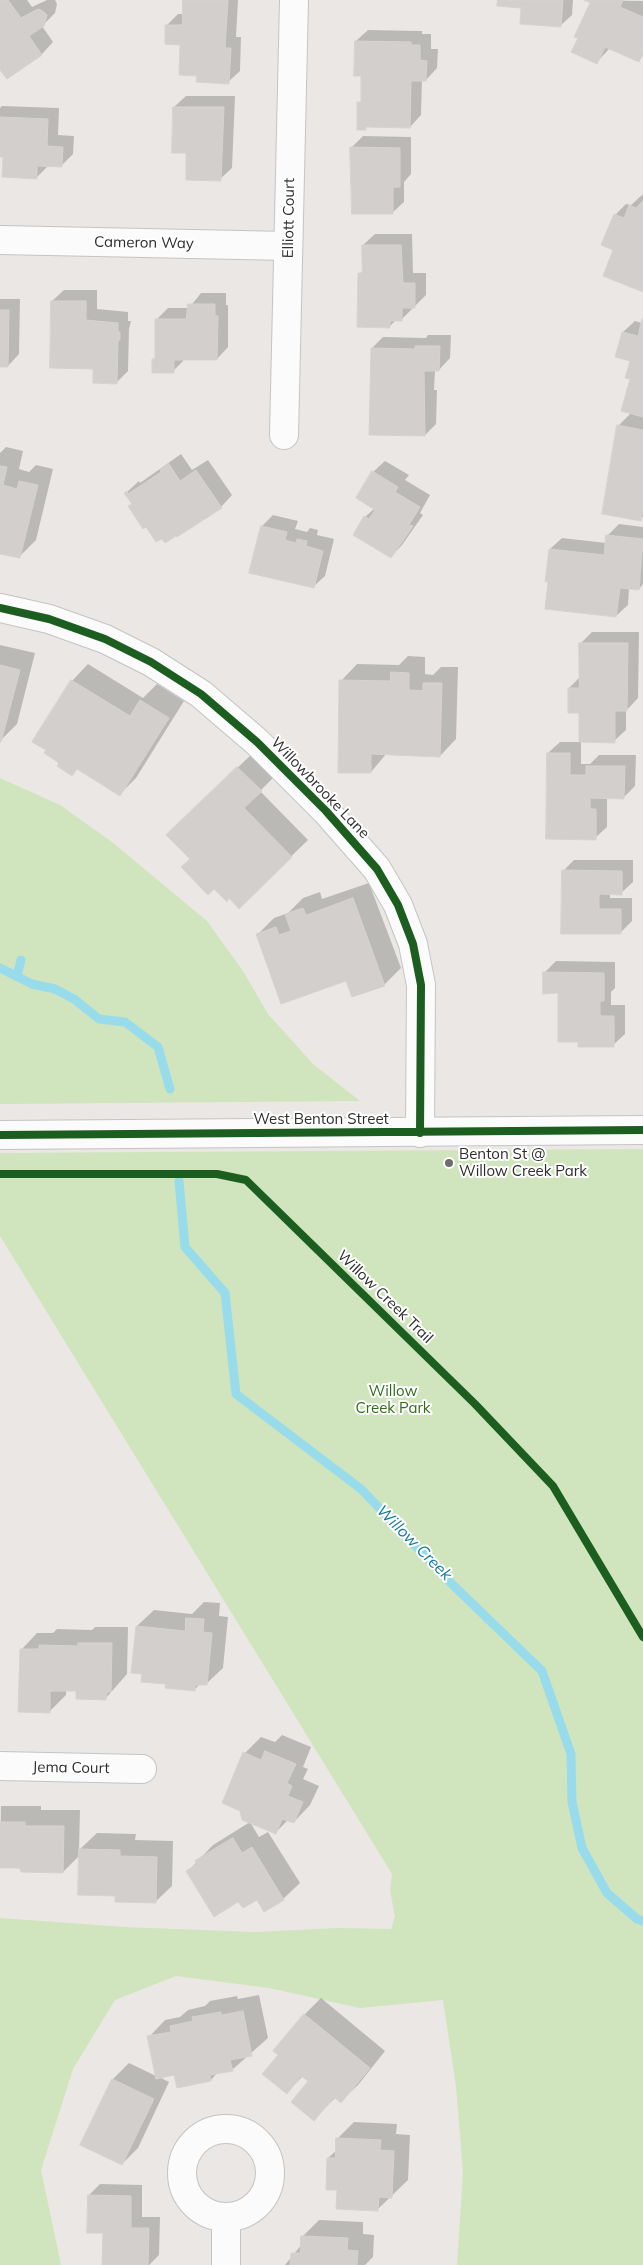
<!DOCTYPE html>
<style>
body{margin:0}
canvas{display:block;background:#eae7e4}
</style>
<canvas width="643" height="2265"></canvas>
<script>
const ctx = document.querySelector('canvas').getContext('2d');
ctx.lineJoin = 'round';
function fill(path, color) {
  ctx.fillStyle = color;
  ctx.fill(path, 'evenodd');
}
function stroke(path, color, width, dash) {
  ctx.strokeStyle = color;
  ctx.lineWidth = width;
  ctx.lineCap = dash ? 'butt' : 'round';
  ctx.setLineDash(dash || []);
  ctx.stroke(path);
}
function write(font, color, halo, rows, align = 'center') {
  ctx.font = font + ' Mulish,sans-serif';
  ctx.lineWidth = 4;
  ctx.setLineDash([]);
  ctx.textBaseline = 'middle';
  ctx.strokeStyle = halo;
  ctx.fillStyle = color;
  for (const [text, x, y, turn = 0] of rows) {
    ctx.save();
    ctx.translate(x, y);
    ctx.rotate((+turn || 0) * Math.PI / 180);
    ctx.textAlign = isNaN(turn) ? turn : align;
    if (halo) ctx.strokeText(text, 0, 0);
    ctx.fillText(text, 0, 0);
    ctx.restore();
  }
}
const green = new Path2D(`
 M0,778L60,805L112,842L207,921L243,971L268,1014L313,1064L360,1101L0,1104Z
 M643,1149V2265H457L463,2173L456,2086L443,2000L360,2008L269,1988L176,1976L115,2000L73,2069L41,2170L61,2265H0V1918L124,1927L255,1932L337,1928L391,1929L395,1916L390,1891L392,1874L0,1236V1153Z`);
const shadow = new Path2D(`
 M0,0H27L32,7L47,0H55L57,4L55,13L42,26L53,42L42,54L7,77L0,67Z
 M184,0H238L236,37H241L240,71L228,82L198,74L182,43L167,25L178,14H183Z
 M499,0H573L572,15L560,26L522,7Z
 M587,0L643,1V56L638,61L610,48L597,62L579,38L592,2Z
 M368,30L422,31V34H431V49H438L437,68L426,80H422L421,115L410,127L368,126L365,128L359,103L362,100V75L356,41Z
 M186,96H235L232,168L220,179L188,152L174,107Z
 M2,106L59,108L58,135L74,136L73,154L61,166H48L36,178L4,156H0V108Z
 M363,136L411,137V174L404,182V202L392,213L351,148Z
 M642,195H643V291L615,250V215L626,204L631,205Z
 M375,234H412L413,273H426V295L401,320H396L390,326L360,274L363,270V245Z
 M64,290H97V309L128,312V321H131L129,329L128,371L117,382L94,367L52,301Z
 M201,293H226V305H228V347L217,359L184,360L173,371L154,359L157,356V319L168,308H189Z
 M0,299H20L19,354L8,366H0Z
 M635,321L642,323L643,321V517L640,519L618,426L632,412L631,360L623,332Z
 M428,335H451L450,358L439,370H435L434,390H437L436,424L425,435L372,348L383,337L426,338Z
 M6,447L23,451L19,469L29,472L36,465L53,469L36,540L19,557L0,551V453Z
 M181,454L192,470L208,460L232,495L221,507L133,504L126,493L139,481L140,483Z
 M385,461L409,475L405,480L430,495L420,513L423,515L402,545L391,557L365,517L375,508L373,472Z
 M273,515L298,521L295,529L307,532L310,528L318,530L317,535L334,539L325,576L313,587L251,572L262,526Z
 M619,524L643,527V584L639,589L629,588L628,605L616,616L550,549L562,538L606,543L607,536Z
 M592,632H639L638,698L626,711V730L614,741H581V764H590L599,755H636L635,786L624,797H607V827L595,838L548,753L560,742H580V712L569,688L580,677L581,643Z
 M0,645L35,653L17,724L0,741Z
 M408,656L425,657V674L433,675L441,667H458L456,739L440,756L387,753L371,772L341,681L357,664L399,665Z
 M88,664L143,698L157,684L184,701L136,778L120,794L78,768L72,774V681Z
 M255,751L277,774L260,791L308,840L239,907L230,897L227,900L191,859L184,819Z
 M574,860H633V882L621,893H610V898H632V921L620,933L563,871Z
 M369,883L401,968L384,985L258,934L274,918L288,913L303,898L320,892L322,899Z
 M556,961L615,962V988L611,992V1005H625V1034L613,1045L579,1040L559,992L545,972Z
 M204,1602L220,1603L219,1616L228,1617L223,1668L206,1684H200L194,1690L167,1683L137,1626L154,1610L192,1614Z
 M95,1627H128L127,1674L106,1698L77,1690H66V1695L49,1712L21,1650L37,1633H53L57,1629L92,1630Z
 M282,1735L311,1747L303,1767L308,1769L303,1779L319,1786L310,1805L294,1822L288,1820L276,1832L245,1753L261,1737L275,1742Z
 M1,1806H41V1810H80L79,1850L97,1833L136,1834L135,1840L173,1841L172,1886L155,1902L116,1895L80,1855L63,1872L0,1867Z
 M250,1822L259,1837L268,1832L300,1883L283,1899L258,1898L238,1901L188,1871L213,1845Z
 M259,1995L268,2038L232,2070L218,2072L211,2080L175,2074L159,2077L169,2082L138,2148L122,2164L81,2145L113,2079L129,2063L156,2076L149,2037L165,2020L180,2017L188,2010L205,2006L210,2001L237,1996L238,1999Z
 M321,1998L385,2051L358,2085L341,2101L336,2097L314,2119L310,2081L303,2076L287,2092L279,2055L304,2015Z
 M354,2122L397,2124L396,2134L410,2135L408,2180L377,2210L339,2189L328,2158L337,2150L338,2138Z
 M100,2184L142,2185V2217H160L159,2255L149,2265H103L104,2232L89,2195Z
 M319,2220L363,2222V2234L374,2235L373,2257L365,2265H285L302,2244V2237Z`);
const stream = new Path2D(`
 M0,968L32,984L55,989L74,999L99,1019L125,1022L158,1047L170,1089
 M17,976L21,960
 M179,1181L185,1247L225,1293L236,1394L361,1489L454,1586L542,1671L571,1754L572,1802L582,1848L607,1893L637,1919L643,1921`);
const building = new Path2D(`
 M0,0H8L21,18L38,9L43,11L47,15L44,26L29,36L42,55L7,79L0,70Z
 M183,0H228L225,48H231L229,84L196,82L197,76L179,75L180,45L165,44V25H182Z
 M498,0H563L561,27L520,24L521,8L497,6Z
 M584,0H623L620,7L643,17V53L639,62L605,47L597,64L571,52L578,38L574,37L590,3Z
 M355,41L411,42V45H420V60L427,61L426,81H411L410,128L366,127V130H357V102H361V76H354Z
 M173,107H224L221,181L186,180V153H172Z
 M0,117L48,119L47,146L63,147L62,167L37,166V179L2,177L3,157H0Z
 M350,147L400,148V187H393V214H352Z
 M643,201V292L603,276L613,250L601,245L614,214L624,218L629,205L636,208Z
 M362,245H401L403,283H415V308H402V321H390V328L357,327L358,273H362Z
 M51,301H86V320L118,323V332H120V340H118L117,384L93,383V369L50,368Z
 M188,304H215V316H218L217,360H174V373H152V359H155V319H186Z
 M0,310H9L8,367H0Z
 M642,319L643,320V417L621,411L630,379L625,378L630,361L615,357L622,332L638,336Z
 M415,346H440L439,371H424L425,436L369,435L371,348L415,349Z
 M617,425L643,430V507L641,521L602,514Z
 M169,464L180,481L196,470L222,508L177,537L176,536L165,543L162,539L156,542L146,527L143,529L128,506L132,504L124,493L127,491L128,494L161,472L160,470Z
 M0,466L7,467L3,485L17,489L19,481L38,485L20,558L0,554Z
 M372,471L398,487L395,492L420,507L409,525L413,526L391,558L353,535L364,516L369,519L375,510L356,498Z
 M261,526L287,532L285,540L296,543L297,539L307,541L306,546L323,551L314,588L249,573Z
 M606,535L643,539L639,590L620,588L616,617L545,609L548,582H545L549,549L604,555Z
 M579,643H628L627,711H615V743L579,742V713H568V688H579Z
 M0,665L20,670L1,742H0Z
 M391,672L409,673V690L423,691V683H442L440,757L371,754V773H338L339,680L390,681Z
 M71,680L130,716L140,700L169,718L120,796L77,769L72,776L57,766L59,763L44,753L46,750L32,742Z
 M547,753H570V775H586V766H625L624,799L590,798V809H596V840L546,839Z
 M237,767L262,791L244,808L292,857L239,909L229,898L227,902L214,889L208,895L181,867L190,859L166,835Z
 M562,870L622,871V895L599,894V909H621V934H561Z
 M353,898L385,986L352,997L346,981L281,1004L256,934L276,927L279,935L291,931L285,914L303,908L306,915Z
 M543,972L604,973V1001H600V1016H614V1047H578V1042H558V993L543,994Z
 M186,1618L204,1619L203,1632L212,1633L207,1685H195V1691L165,1688L166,1684L141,1682L142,1674L131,1673L136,1626L185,1631Z
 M78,1643H112L111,1692H107L106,1700L76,1699V1691H50V1713L18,1712L20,1649H39V1645L78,1646Z
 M265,1751L296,1764L287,1783L292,1786L288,1796L303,1802L294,1823L282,1819L276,1834L242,1820L240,1811L222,1803L243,1752L261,1760Z
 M0,1822H25V1826H64L63,1873L21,1872L20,1868H0Z
 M233,1838L242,1853L252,1847L284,1900L264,1912L257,1900L243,1908L238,1902L214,1917L186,1871L197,1864L195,1861Z
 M79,1849L120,1850V1856L157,1857L156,1903L115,1902V1896L78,1895Z
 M243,2011L252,2056L230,2060L233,2071L210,2075L211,2081L177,2088L174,2075L156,2079L147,2036L171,2032L170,2026L193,2021L192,2017L221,2012V2015Z
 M304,2014L370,2068L341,2103L334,2097L314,2121L291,2102L308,2081L301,2076L287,2094L262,2074L278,2055L273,2051Z
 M112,2079L154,2099L122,2165L80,2145Z
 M336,2138L381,2140L380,2150L394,2151L392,2198L379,2197L378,2211L336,2209L337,2190H326L327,2158H335Z
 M88,2195L131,2196V2228H149L148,2265H102L103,2233H87Z
 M301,2236L348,2238L347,2250L358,2251L357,2265H290L291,2253H300Z`);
const street = new Path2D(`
 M0,240L288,246
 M284,435L294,0
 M0,608L49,619L105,639L151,662L201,694L257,742L326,811L377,869L398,905L413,944L421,985L420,1133
 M0,1766L142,1769
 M182 2173a44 44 0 1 1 88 0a44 44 0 1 1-88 0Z
 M226,2217V2265`);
const secondary = new Path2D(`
 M0,1135L643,1130`);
const cycleway = new Path2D(`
 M0,608L49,619L105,639L151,662L201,694L257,742L326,811L377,869L398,905L413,944L421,985L420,1133
 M0,1135L643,1130
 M0,1174H217L246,1180L475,1404L553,1486L643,1637`);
const markers = [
 [449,1163,5,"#6f6e6d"]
];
const streetNames = [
 ["Elliott Court",289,218,-89],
 ["Cameron Way",144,243,1],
 ["Willowbrooke Lane",320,788,46],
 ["West Benton Street",321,1119],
 ["Willow Creek Trail",385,1297,44],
 ["Jema Court",71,1768,1]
];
const poiNames = [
 ["Benton St @",459,1154],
 ["Willow Creek Park",459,1171]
];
const parkNames = [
 ["Willow",393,1391],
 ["Creek Park",393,1408]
];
const waterNames = [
 ["Willow Creek",414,1543,45]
];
fill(green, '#d0e5be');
fill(shadow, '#0003');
stroke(stream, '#98dcec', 9);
fill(building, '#d2cfcd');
stroke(building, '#d5d3d0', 1);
stroke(street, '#c4c4c4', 30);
stroke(secondary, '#c4c4c4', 30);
stroke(street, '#fcfbfb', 28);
stroke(secondary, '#fcfbfb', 28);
stroke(cycleway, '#1b5e20', 8);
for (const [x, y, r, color] of markers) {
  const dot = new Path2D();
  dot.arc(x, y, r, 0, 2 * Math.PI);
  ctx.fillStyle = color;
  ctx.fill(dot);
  stroke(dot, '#fff', 2);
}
write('15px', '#2d2d2d', '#fff', streetNames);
write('15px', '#2d2d2d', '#fff', poiNames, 'left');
write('15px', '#326c1b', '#fff', parkNames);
write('italic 16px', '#0e79a1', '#fff', waterNames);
</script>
